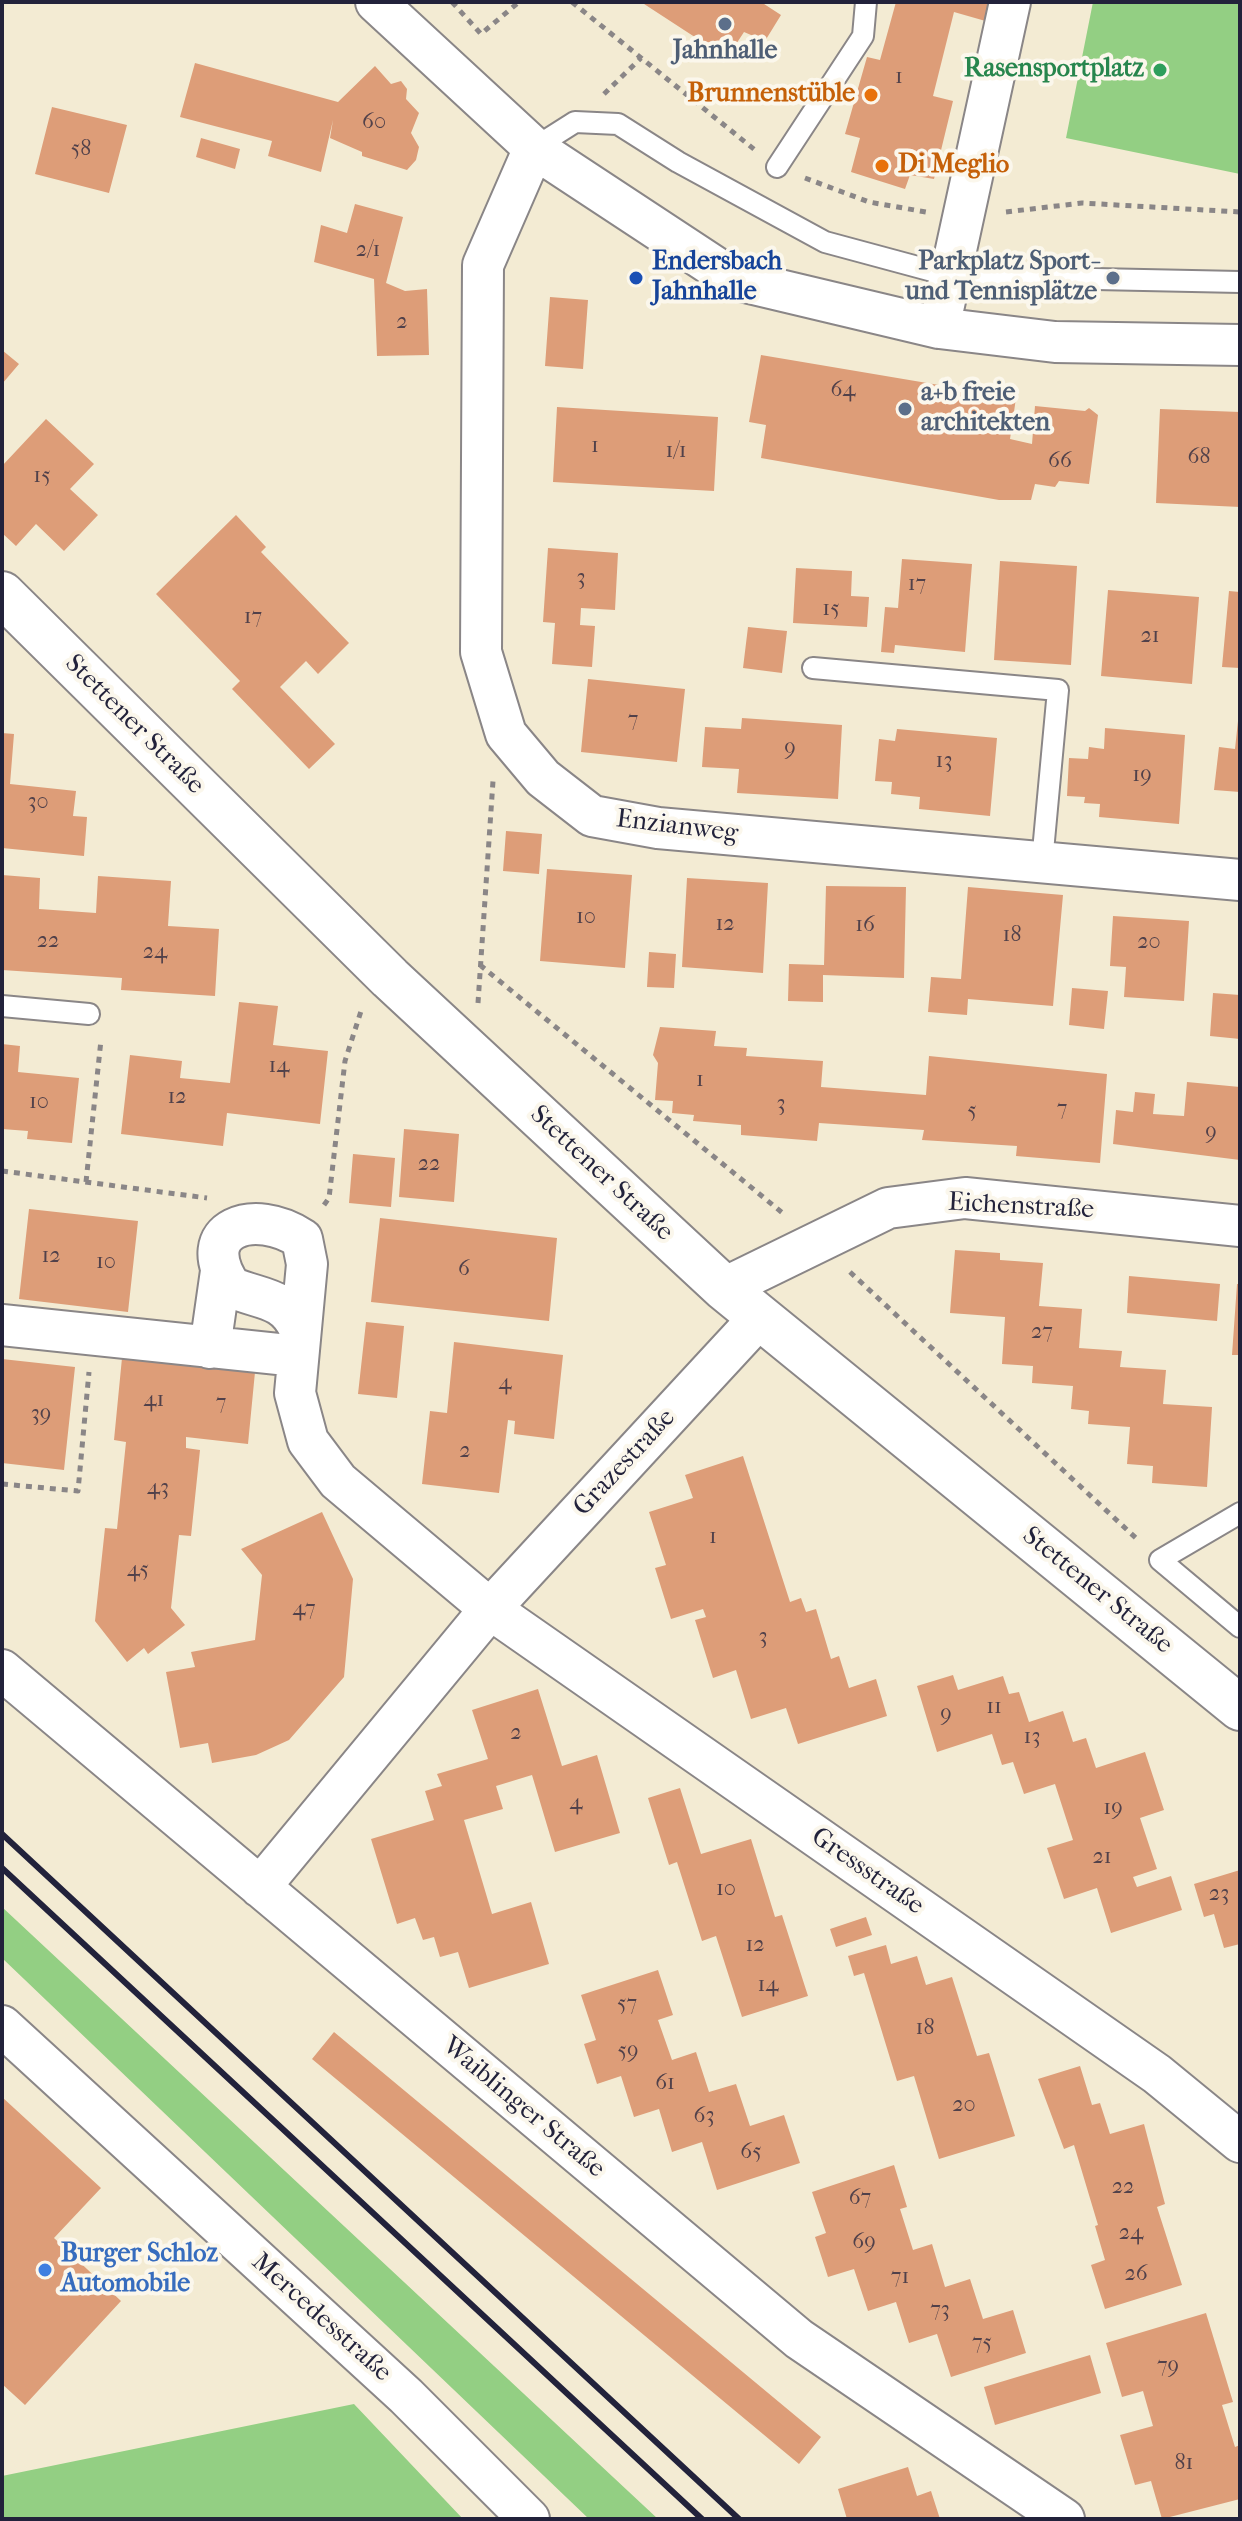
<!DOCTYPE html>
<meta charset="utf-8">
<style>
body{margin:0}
#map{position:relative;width:1242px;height:2521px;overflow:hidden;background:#f3ebd3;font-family:"IM FELL French Canon",serif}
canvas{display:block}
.frame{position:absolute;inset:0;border:4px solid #22223b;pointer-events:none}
</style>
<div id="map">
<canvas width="1242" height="2521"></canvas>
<div class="frame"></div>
</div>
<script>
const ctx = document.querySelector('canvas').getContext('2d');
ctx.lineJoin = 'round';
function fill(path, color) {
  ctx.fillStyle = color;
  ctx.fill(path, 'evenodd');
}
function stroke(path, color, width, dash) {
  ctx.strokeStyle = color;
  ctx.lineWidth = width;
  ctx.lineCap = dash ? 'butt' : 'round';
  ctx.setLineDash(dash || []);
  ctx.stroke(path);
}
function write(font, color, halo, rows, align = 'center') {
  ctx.font = font + ' "IM FELL French Canon",serif';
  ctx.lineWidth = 8;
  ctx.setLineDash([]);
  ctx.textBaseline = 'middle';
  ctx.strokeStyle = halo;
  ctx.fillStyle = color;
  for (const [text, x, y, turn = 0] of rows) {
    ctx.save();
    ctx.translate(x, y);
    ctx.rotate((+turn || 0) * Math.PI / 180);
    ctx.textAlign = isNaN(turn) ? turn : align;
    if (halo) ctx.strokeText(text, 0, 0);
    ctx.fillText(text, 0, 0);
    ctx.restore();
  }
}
const green = new Path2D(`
 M1093,2H1240V174L1066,138Z
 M2,1907L658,2519H589L2,1958Z
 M354,2404L463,2519H2V2476Z`);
const building = new Path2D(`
 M641,2H761L781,15L765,41L744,32L727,58Z
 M896,2H994L989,22L954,12L933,96L953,101L934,179L910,175L905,189L851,172L860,138L845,134L867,57L880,60Z
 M195,63L338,102L375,66L391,84L401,81L407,89L406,99L419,113L411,133L419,147L416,160L407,170L362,156V152L330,138L333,120L321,172L268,156L272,141L180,117Z
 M52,107L127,125L109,193L35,174Z
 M201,138L240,149L235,169L196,157Z
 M355,204L403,217L386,283L405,291L427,289L429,355L377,356L374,279L314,262L321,225L347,233Z
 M550,297L588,300L583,369L545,366Z
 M2,350L19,364L2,384Z
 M761,355L1016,398L1010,439L1032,444L1035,406L1085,411L1089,408L1098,415L1089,484L1059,481L1055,487L1035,484L1031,500H999L761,458L766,425L749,422Z
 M557,407L718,417L714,491L553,482Z
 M1160,409L1240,412V507L1156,503Z
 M46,419L94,464L70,489L98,515L64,551L36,524L16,546L2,533V466Z
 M236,515L266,547L261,552L349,643L318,674L306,661L280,687L335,744L309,769L232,689L240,681L156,594Z
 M548,548L618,553L615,610L581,608L580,625L595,626L592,667L552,664L555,623L543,622Z
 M902,559L972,564L965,652L895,645L894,653L881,652L885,607L898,608Z
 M1000,561L1077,566L1071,665L994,660Z
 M796,568L852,571L851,596L869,597L867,627L793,623Z
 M1108,590L1199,597L1192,684L1101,676Z
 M1229,591L1240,592V668L1222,667Z
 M748,627L787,631L782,673L743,668Z
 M588,679L685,689L677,762L581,752Z
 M742,718L842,725L838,799L737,793L739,769L702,767L705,727L741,729Z
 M1238,721L1240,792L1214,790L1219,747L1235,749Z
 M1105,728L1185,735L1179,824L1099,817L1100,804L1084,803L1085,797L1067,796L1069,758L1088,759L1089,747L1104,749Z
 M897,729L997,738L990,816L919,809L920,797L891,794L892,782L875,781L879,739L895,741Z
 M2,733L14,734L10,784L76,791L73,816L87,817L84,856L2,848Z
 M506,831L542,834L539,874L503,871Z
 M547,869L632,875L625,968L540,961Z
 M2,875L40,878L39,909L96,913L98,876L171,881L168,926L219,929L215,996L121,990L122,978L2,970Z
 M687,878L768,883L763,973L682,967Z
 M826,886L906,887L904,978L823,975V1002L788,1001L789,964L824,965Z
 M968,887L1063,895L1053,1006L968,999L967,1015L928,1012L931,977L961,979Z
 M1113,916L1189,921L1184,1001L1124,997L1126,967L1110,966Z
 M649,952L676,954L674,988L647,987Z
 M1072,988L1108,991L1104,1029L1069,1025Z
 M1213,993L1240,995V1039L1210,1036Z
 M239,1002L278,1006L273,1045L328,1051L320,1124L227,1113L223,1146L121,1134L130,1055L182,1061L180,1078L230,1083Z
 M660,1027L716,1031L714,1046L747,1048L746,1056L823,1061L821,1087L926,1095L929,1056L1107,1074L1100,1163L1016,1156L1017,1146L922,1140L924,1130L819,1123L817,1141L741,1135V1125L693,1121L694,1115L672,1113L673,1101L655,1100L658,1063L653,1055Z
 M2,1044L20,1046L18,1072L79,1078L72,1143L27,1139L28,1131L2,1129Z
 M1187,1082L1240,1087V1160L1113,1144L1116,1110L1133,1112L1135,1092L1155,1094L1153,1114L1184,1116Z
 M404,1129L459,1134L454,1202L399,1197Z
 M353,1154L395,1158L391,1207L349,1203Z
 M29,1209L138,1221L128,1312L19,1299Z
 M380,1218L557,1238L549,1321L371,1302Z
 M955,1250L1000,1253V1260L1043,1263L1039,1306L1082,1309L1079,1348L1122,1351L1120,1367L1166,1370L1163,1404L1212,1407L1207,1487L1152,1483L1153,1466L1127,1464L1130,1427L1088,1424L1089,1411L1071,1409L1073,1386L1032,1383L1033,1366L1002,1364L1005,1317L950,1313Z
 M1129,1276L1220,1284L1217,1321L1127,1313Z
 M1237,1284H1240V1355H1232Z
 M366,1322L404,1326L397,1398L358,1394Z
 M454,1342L563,1355L554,1439L514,1434L515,1421L508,1420L499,1493L422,1484L430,1411L447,1413Z
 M122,1358L255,1372L248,1444L186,1437V1448L200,1450L191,1536L179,1535L171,1608L185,1625L148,1654L144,1648L127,1662L95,1621L105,1528L117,1529L126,1442L114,1440Z
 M2,1359L75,1367L64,1470L2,1463Z
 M743,1456L790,1602L801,1598L806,1612L816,1609L831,1659L839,1656L849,1688L876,1679L887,1716L798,1744L786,1708L751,1719L736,1670L713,1678L695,1620L706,1617L703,1609L671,1619L655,1568L666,1565L649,1512L693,1498L685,1475Z
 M322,1512L353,1579L344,1677L289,1740L256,1755L212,1763L208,1743L180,1748L166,1672L195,1667L191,1652L255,1640L262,1575L241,1549Z
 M953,1675L958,1690L1003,1676L1009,1694L1019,1692L1029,1722L1063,1711L1073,1742L1086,1738L1096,1768L1145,1752L1164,1810L1140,1818L1157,1869L1133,1877L1137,1887L1171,1876L1182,1910L1111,1933L1097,1888L1064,1899L1047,1848L1073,1840L1055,1784L1024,1794L1013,1762L1002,1765L992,1734L937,1752L917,1686Z
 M538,1689L562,1766L597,1755L620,1833L555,1852L532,1775L496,1786L503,1809L464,1820L492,1914L531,1902L549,1964L469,1988L458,1952L440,1957L434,1937L423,1940L415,1918L397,1924L371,1839L434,1820L425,1791L442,1786L437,1774L488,1759L472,1710Z
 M680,1788L701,1854L751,1839L775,1917L782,1915L808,1996L742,2017L716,1936L702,1941L677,1862L669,1865L648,1798Z
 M1240,1870V1944L1224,1948L1214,1914L1204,1917L1194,1884Z
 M866,1917L872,1935L836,1947L830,1929Z
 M886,1945L891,1964L917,1956L926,1985L952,1977L977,2056L989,2053L1015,2136L939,2159L914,2076L897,2081L864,1973L854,1976L848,1956Z
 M658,1970L673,2015L658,2020L672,2060L696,2052L709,2092L736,2084L750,2126L784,2115L800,2163L717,2190L702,2142L672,2152L659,2109L634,2117L621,2076L597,2084L584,2044L596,2040L581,1995Z
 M334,2032L821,2437L799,2464L312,2059Z
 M1080,2066L1092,2105L1100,2103L1110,2134L1144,2124L1165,2204L1157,2207L1182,2285L1105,2309L1091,2265L1105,2260L1095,2226L1098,2225L1074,2145L1064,2149L1038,2079Z
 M2,2097L101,2188L54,2238L121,2301L25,2405L2,2384Z
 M894,2165L907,2207L900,2209L913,2250L932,2244L945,2287L970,2279L983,2319L1013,2310L1026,2353L951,2377L937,2334L909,2343L896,2302L868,2311L854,2269L828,2277L815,2237L826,2233L812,2192Z
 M1206,2313L1233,2402L1222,2405L1235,2447L1240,2445V2499L1162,2519L1151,2481L1135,2485L1120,2435L1153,2426L1143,2391L1122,2397L1106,2343Z
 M1090,2355L1101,2393L995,2425L984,2387Z
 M908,2467L917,2496L931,2491L940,2519H847L838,2489Z`);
const path = new Path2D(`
 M452,2L481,34L519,2
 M572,2L755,150
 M604,94L641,58
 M805,178L869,202L926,212
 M1006,212L1082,203L1240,212
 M480,965L785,1215
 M478,1003L493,781
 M2,1171L207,1198
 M86,1182L101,1040
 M324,1205L329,1198L345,1061L362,1008
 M850,1272L1138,1540
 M2,1484L78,1491L89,1372`);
const service = new Path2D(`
 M534,148L575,122L618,124L678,162L825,242L951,276L1240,282
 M777,167L863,36L866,2
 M813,668L1058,690L1042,862
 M2,1006L89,1014
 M1240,1513L1160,1560L1240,1627`);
const minor = new Path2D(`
 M376,2L534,148L733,279L939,328L1055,342L1240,345
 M534,148L483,265L481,652L506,734L543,778L592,816L658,828L1240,880
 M939,328L1010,2
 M724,1288L888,1208L965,1198L1240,1226
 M2,1325L297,1356
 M299,1328C284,1296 260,1300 231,1287C191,1228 255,1207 302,1239L307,1264L295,1393L308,1441L338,1481L490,1609L1157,2074L1240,2142
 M210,1348L221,1271
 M2,1670L799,2339L1064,2519
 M260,1887L490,1609L760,1317
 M2,2026L406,2396L529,2519`);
const tertiary = new Path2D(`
 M2,594L390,978L724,1288L1240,1708`);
const rail = new Path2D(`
 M2,1834L739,2519
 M2,1868L702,2519`);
const markers = [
 [725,24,8,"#5c6f8a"],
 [1160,70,8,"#2e9e5b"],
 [871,95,8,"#e8710a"],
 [882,166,8,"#e8710a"],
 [636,278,8,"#1a4fb4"],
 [1113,278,8,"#5c6f8a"],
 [905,409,8,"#5c6f8a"],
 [45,2270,8,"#3f7fe0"]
];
const numberNames = [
 ["1",899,78],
 ["60",374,123],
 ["58",81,150],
 ["2/1",368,251],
 ["2",402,323],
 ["64",843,391],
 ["1",595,447],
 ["1/1",676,452],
 ["68",1199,458],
 ["66",1060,462],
 ["15",42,477],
 ["3",581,579],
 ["17",917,585],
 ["15",831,610],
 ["17",253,618],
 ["21",1150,637],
 ["7",633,721],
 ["9",790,749],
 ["13",944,762],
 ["19",1142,776],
 ["30",38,803],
 ["10",586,918],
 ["12",725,925],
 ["16",865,926],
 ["18",1012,936],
 ["22",48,942],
 ["20",1149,943],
 ["24",155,953],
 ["14",279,1067],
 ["1",700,1081],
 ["12",177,1098],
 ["10",39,1103],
 ["3",781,1105],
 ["7",1062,1110],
 ["5",972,1112],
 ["9",1211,1133],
 ["22",429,1165],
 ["12",51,1257],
 ["10",106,1263],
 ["6",464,1270],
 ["27",1042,1333],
 ["4",505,1384],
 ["41",154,1401],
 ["7",221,1404],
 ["39",41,1415],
 ["2",465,1452],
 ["43",158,1489],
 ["1",713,1538],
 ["45",138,1571],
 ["47",304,1610],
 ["3",763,1638],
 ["11",994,1708],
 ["9",946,1715],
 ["2",516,1734],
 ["13",1032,1738],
 ["4",576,1804],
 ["19",1113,1809],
 ["21",1102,1858],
 ["10",726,1890],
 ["23",1219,1895],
 ["12",755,1946],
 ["14",768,1986],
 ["57",627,2005],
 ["18",925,2029],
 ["59",628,2052],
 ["61",665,2084],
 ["20",964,2106],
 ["63",704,2117],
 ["65",751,2153],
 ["22",1123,2188],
 ["67",860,2199],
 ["24",1131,2234],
 ["69",864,2243],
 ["26",1136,2275],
 ["71",900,2278],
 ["73",940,2311],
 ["75",982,2344],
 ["79",1168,2367],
 ["81",1184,2464]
];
const serviceNames = [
 ["Jahnhalle",725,52],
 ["Parkplatz Sport-",1097,263,"right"],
 ["und Tennisplätze",1097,293,"right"],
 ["a+b freie",921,394,"left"],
 ["architekten",921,424,"left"]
];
const leisureNames = [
 ["Rasensportplatz",1144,70]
];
const foodNames = [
 ["Brunnenstüble",855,95],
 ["Di Meglio",898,166,"left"]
];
const transitNames = [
 ["Endersbach",652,263],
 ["Jahnhalle",652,293]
];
const streetNames = [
 ["Stettener Straße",134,725,45],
 ["Enzianweg",677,827,7],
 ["Stettener Straße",601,1174,43],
 ["Eichenstraße",1021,1207,3],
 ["Grazestraße",625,1463,-47],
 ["Stettener Straße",1097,1591,39],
 ["Gressstraße",867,1872,35],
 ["Waiblinger Straße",523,2108,40],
 ["Mercedesstraße",321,2318,42]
];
const shopNames = [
 ["Burger Schloz",61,2255],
 ["Automobile",61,2285]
];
fill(green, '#93cf83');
fill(building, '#dd9d78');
stroke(service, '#8a8687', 24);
stroke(minor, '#8a8687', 44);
stroke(tertiary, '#8a8687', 48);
stroke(path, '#8a8687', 5, [6, 6]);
stroke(service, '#fff', 20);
stroke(minor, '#fff', 40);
stroke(tertiary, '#fff', 44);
stroke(rail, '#22223b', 6);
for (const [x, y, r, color] of markers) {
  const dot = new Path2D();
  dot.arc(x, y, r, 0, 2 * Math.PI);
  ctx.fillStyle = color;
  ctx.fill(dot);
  stroke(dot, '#fbf7ec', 3);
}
write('22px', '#51414a', null, numberNames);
write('bold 26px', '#4e5e75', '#fbf7ec', serviceNames);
write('bold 26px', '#27864d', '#fbf7ec', leisureNames, 'right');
write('bold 26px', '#c56008', '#fbf7ec', foodNames, 'right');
write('bold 26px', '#164399', '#fbf7ec', transitNames, 'left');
write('26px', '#22223b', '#fbf7ec', streetNames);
write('bold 26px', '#366cbe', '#fbf7ec', shopNames, 'left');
</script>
